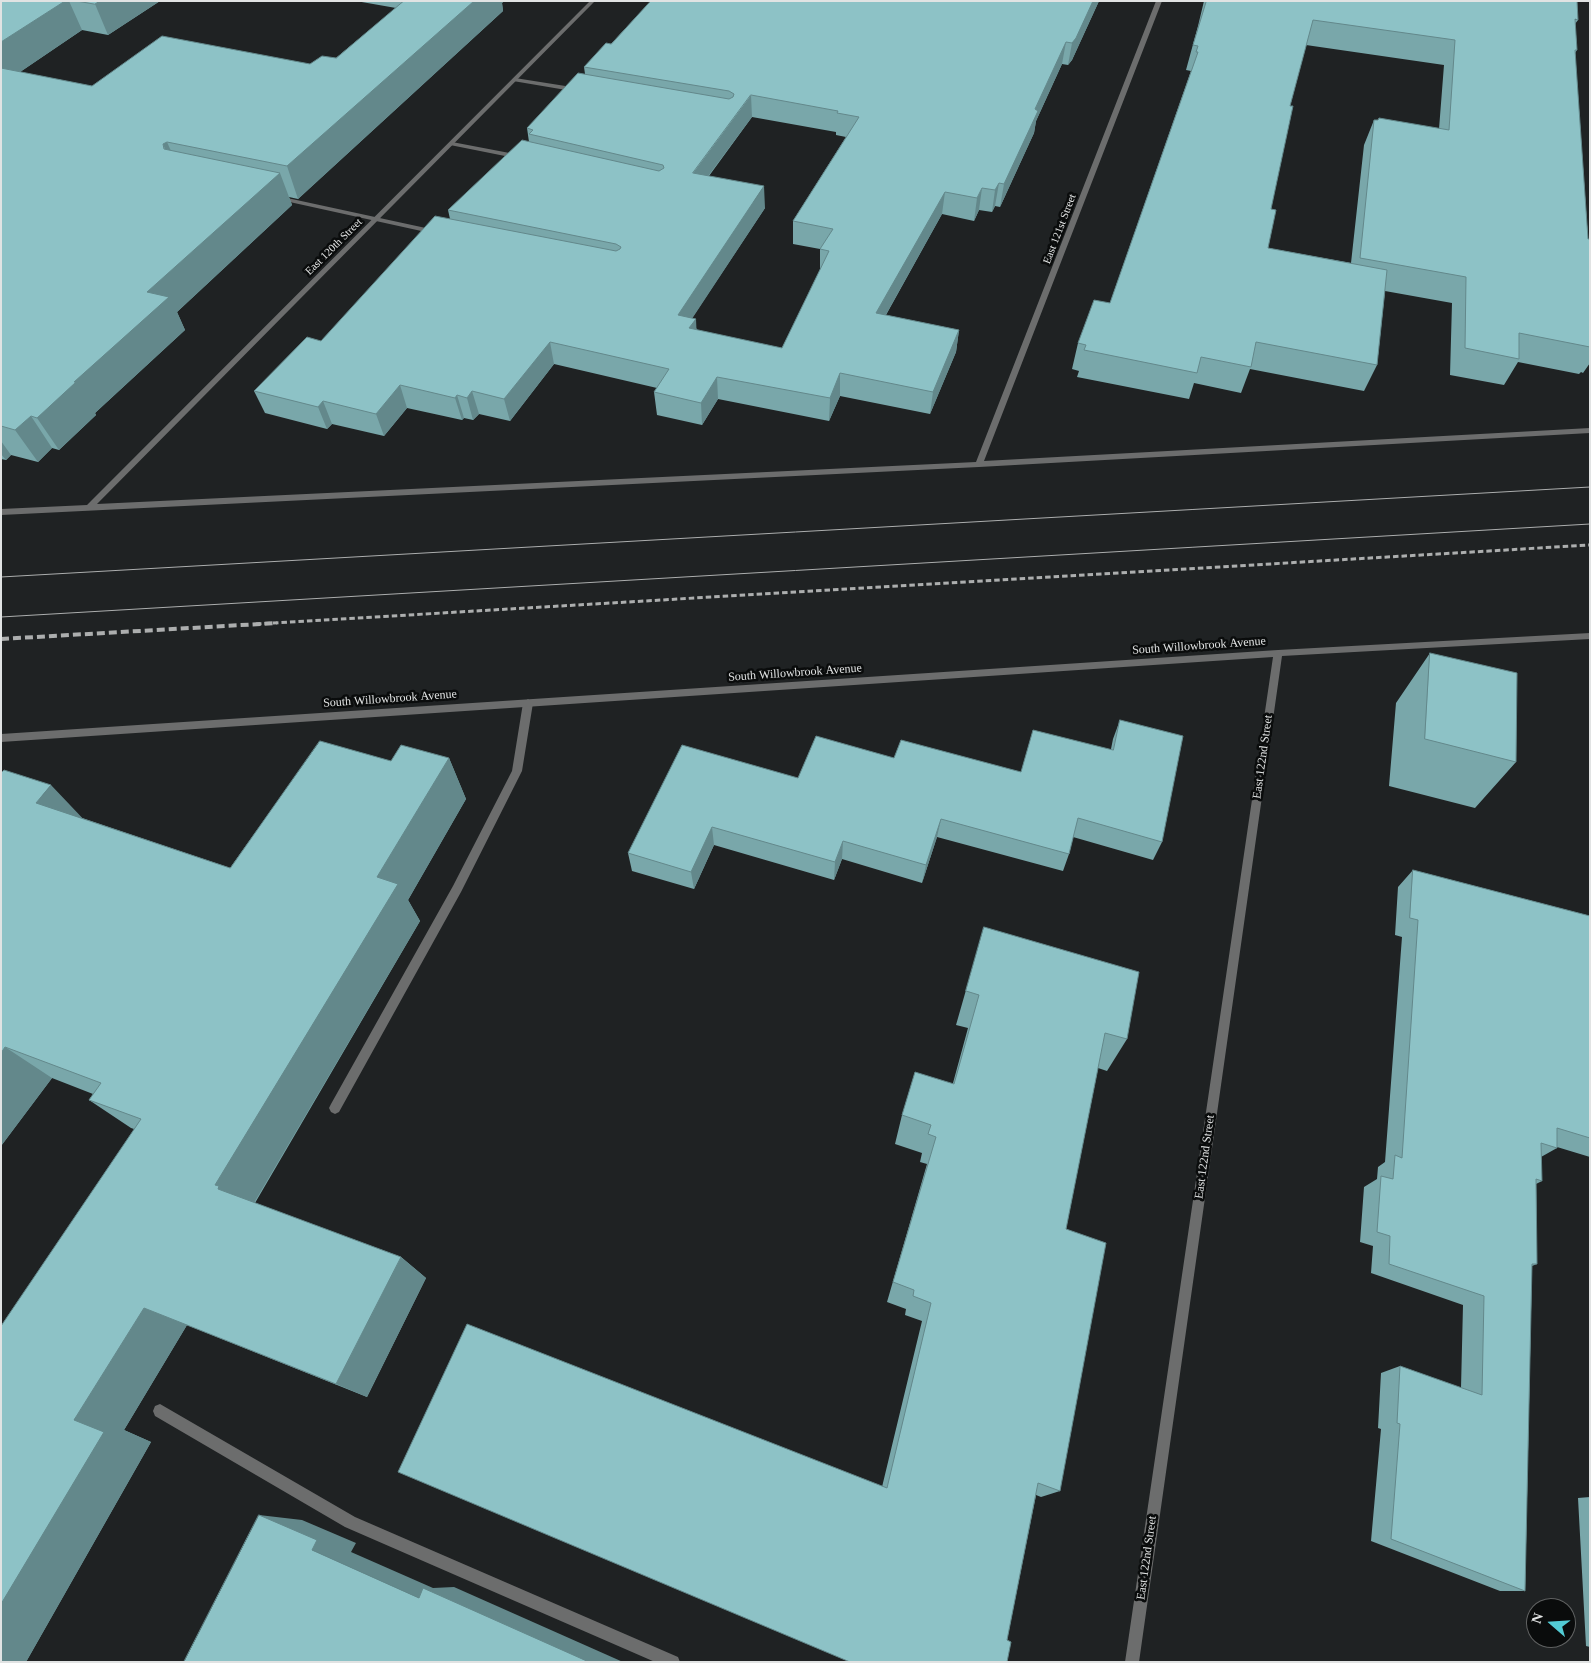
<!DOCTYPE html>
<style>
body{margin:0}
#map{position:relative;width:1591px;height:1663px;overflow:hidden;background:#1f2223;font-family:"Times New Roman",serif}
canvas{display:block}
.frame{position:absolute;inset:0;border:2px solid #e1e3e3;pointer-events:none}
.north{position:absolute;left:1526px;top:1598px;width:50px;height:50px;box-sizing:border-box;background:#0a0c0c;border:1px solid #606262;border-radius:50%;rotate:289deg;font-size:14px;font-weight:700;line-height:20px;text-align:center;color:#e1e3e3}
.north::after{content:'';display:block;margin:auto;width:18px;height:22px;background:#52ccd5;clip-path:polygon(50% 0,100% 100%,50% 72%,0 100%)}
</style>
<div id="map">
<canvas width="1591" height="1663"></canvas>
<div class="frame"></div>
<div class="north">N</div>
</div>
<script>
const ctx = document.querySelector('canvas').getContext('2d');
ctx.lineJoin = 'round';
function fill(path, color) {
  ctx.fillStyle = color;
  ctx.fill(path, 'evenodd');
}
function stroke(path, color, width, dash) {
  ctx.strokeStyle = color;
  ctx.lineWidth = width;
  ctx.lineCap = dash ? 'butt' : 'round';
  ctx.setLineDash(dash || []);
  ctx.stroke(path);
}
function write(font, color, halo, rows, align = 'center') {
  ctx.font = font + ' "Times New Roman",serif';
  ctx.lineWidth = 5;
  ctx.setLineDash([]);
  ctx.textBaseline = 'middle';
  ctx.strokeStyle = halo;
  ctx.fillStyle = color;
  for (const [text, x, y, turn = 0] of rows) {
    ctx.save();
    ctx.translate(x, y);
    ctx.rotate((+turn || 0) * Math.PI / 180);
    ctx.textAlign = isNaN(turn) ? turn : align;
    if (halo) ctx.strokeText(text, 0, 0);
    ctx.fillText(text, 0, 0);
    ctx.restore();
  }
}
const service = new Path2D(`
 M515,78L578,88L581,90L578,92L513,81L512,80Z
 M452,142L520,155L523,157L520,159L450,145V143Z
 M278,196L435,230L438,232L435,234L276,199V197Z
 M528,699L533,703L522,771L461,892L339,1112L335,1114L331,1112L329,1108L331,1104L453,886L512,771L523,703Z
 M160,1404L355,1517L678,1657L680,1662H655L345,1527L155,1416L153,1411L155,1406Z`);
const minor = new Path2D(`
 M590,1H595L97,504L976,462L1156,1H1162L984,461L1590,428V433L979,467L1,515V509L87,505Z
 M1590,633V639L1282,656L1139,1662H1125L1273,657L1,742V734L1278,650Z`);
const tram = new Path2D(`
 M1,577L1590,487
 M1,617L1590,524`);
const railFar1 = new Path2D(`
 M256,624L1590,545`);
const rail = new Path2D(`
 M1,639L277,623`);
const wall = new Path2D(`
 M1,1H160L108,35L82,30L20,72L92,86L310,64L336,58L396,8L356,1H504L502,3L503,11L298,199L289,197L292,205L177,312L185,330L95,413L96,415L59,450L52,448L38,462L11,455L6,460L1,459Z
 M651,1H1099L1072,60L1068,65L1062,64L1036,121L1034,133L1000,207L995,206L992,212L979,210L974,221L942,214L886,315L959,330L956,352L930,414L840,396L829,421L718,399L702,425L657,415L654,392L657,388L554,364L510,421L479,414L473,420L464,418L462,420L407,408L384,436L332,424L327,429L265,413L254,391L321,341L450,219L448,210L529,142L527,128L585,74L584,67L611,44ZM752,117L836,132V135L846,137L793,221V244L820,249V270L782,348L697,330L692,318L765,208L709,176Z
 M1204,1L1578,20L1575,24L1577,50L1575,53L1588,239H1590V363L1583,373L1581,372L1579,374L1518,362L1504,385L1450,375L1452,303L1385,291L1377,365L1364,391L1250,369L1241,393L1194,383L1189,399L1077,377L1079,371L1072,369L1078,343L1110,303L1191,71L1186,70L1198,26ZM1306,45L1444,65L1439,129L1374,120L1364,145L1351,263L1268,248L1271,209L1290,106Z
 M1430,653L1516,762L1475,808L1389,786L1396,703Z
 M1120,720L1162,842L1153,860L1073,837L1069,854L1063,871L937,837L922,883L842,859L834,880L714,845L694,889L632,871L628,853L798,778L894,758L1021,772L1111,749L1113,739Z
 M449,758L466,799L408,900L420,921L255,1203L401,1257L426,1278L367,1397L187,1325L124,1430L151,1442L26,1662L134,1129L131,1128L89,1100L93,1094L52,1078L1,1146V773L82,818L230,868L391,761Z
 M1413,870L1590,916V1157L1557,1147V1148L1541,1157L1542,1181L1536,1184L1537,1264L1532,1266L1525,1591H1500L1371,1541L1381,1429L1378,1428L1381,1373L1400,1366L1461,1388L1463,1305L1371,1273L1373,1246L1360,1242L1364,1187L1377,1179L1378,1167L1385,1162L1402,937L1395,935L1398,887Z
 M984,927L1127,1039L1107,1071L1098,1068L1066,1229L1060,1491L1041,1497L1036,1495L1007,1640V1662L882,1487L922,1321L905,1315L906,1309L887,1302L927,1164L920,1162L922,1153L895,1144L902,1115L953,1083L968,1028L956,1025Z
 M1590,1497V1647L1586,1646L1578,1498Z`);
const shadedWall = new Path2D(`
 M65,1H69L82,30L1,85V42Z
 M100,1H160L108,35L95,4Z
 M474,1H504L502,3L503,11L298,199L287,166Z
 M1093,1H1099L1072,60L1068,65L1072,43Z
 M1066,42L1062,64L1036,121L1034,133L1000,207L1004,184L1035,109Z
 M751,95L752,117L694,195L693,173Z
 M167,142L181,174L179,181L163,144Z
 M280,173L292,205L177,312L185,330L95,413L96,415L59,450L37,418L74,382L147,292Z
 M999,183L995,206L992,212L995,190Z
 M764,186L765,208L680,337L678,315Z
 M982,188L979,210L974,221L977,198Z
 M945,192L942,214L874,336L876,313Z
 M696,319L697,341L689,328Z
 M959,330L956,352L930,414L933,392Z
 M550,342L554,364L510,421L504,399Z
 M840,373V396L829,421L830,398Z
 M717,377L718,399L702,425L701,403Z
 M400,385L407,408L384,436L376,414Z
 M472,391L479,414L473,420L467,398Z
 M457,395L464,418L462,420L455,398Z
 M323,401L332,424L327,429L318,407Z
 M31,416L52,448L38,462L15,430Z
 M1,441L11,455L6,460L1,454Z
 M449,758L466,799L408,900L420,921L251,1208L218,1189L215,1185L377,877Z
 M51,785L89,825L36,803Z
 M941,819L937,837L922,883L926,865Z
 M712,827L714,845L694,889L691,872Z
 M843,841L842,859L834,880L835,862Z
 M5,1047L52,1078L1,1146V1053Z
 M401,1257L426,1278L367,1397L336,1384Z
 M144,1308L187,1325L124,1430L151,1442L26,1662H1V1604L74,1420Z
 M259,1515L302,1520L356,1543L351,1552L433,1588L454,1587L623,1662H589L419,1598L312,1550Z`);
const building = new Path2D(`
 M1,1H65L1,42Z
 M77,1H100L95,4Z
 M404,1H474L287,166L167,142L163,144L164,149L280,173L147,292L169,297L74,382H76L37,418L31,416L15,430L1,426V68L92,86L162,36L310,64L322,56L336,58Z
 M651,1H1093L1076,38L1072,43L1066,42L1035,109L1038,111L1004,184L999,183L995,190L982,188L977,198L945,192L876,313L959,330L933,392L840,373L830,398L717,377L701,403L654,392L669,369L550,342L504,399L472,391L467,398L457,395L455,398L400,385L376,414L323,401L318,407L254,391L307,337L321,341L435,216L616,251L620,249L621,247L616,244L448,210L522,140L659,171L664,168L663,165L529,134L533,130L527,128L578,73L729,99L733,97L734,94L729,91L584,67L606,43L611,44ZM751,95L838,111L837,113L859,117L793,221L833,229L820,249L829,251L782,348L689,328L696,319L678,315L764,186L693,173Z
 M1204,1H1577L1578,20L1575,19L1577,50H1575L1588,239H1590V347L1519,333V359L1465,348L1466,277L1360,258L1374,120H1378L1379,118L1449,130L1455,40L1313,20L1290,106H1293L1271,209L1276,210L1268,248L1387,270L1377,365L1256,342L1251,367L1201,357L1197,373L1084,350L1086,345L1078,343L1094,300L1110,303L1198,52H1196L1198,46L1193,45L1206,2Z
 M1430,653L1517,673L1516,762L1425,739Z
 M1120,720L1183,736L1162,842L1078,818L1069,854L941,819L926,865L843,841L835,862L712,827L691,872L628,853L682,745L798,778L816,736L894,758L901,740L1021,772L1033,730L1113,750Z
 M320,741L391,761L401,745L449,758L377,877L398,884L215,1185L219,1186L218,1189L401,1257L336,1384L144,1308L74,1420L104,1432L1,1604V1326L141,1119L89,1100L101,1083L5,1047L1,1053V773L4,770L51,785L36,803L230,868Z
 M1413,870L1590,916V1138L1557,1128V1148L1541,1143L1542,1181L1536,1179L1537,1264H1532L1525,1591L1391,1539L1400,1424L1397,1423L1400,1366L1482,1395L1484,1296L1389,1264L1390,1236L1377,1232L1381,1176L1393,1179L1395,1155L1402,1158L1418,920L1410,918Z
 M984,927L1139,972L1127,1039L1105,1033L1066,1229L1106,1243L1060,1491L1038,1483L1007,1640L1011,1642L1007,1662H850L398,1472L467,1324L887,1488L931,1303L913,1296L914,1290L893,1282L936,1137L928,1134L931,1125L902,1115L915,1072L954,1084L979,995L966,991Z
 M259,1515L317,1540L312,1550L419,1598L423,1588L589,1662H184Z`);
const farStreetnames = [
 ["East 121st Street",1060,229,-69],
 ["East 120th Street",334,247,-45]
];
const streetNames = [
 ["South Willowbrook Avenue",1199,646,-4],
 ["South Willowbrook Avenue",795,673,-4],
 ["South Willowbrook Avenue",390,699,-4],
 ["East 122nd Street",1263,757,-82],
 ["East 122nd Street",1205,1157,-82],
 ["East 122nd Street",1147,1558,-82]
];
fill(service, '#6c6d6d');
fill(minor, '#6c6d6d');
stroke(tram, '#acaeae', 1);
stroke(railFar1, '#acaeae', 3, [5.5, 3]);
stroke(rail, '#acaeae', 4, [8, 4]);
fill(wall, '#79a7aa');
fill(shadedWall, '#63888b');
fill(building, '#8dc2c6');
stroke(building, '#63888b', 1);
write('11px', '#e1e3e3', '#0a0c0c', farStreetnames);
write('12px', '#e1e3e3', '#0a0c0c', streetNames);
</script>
